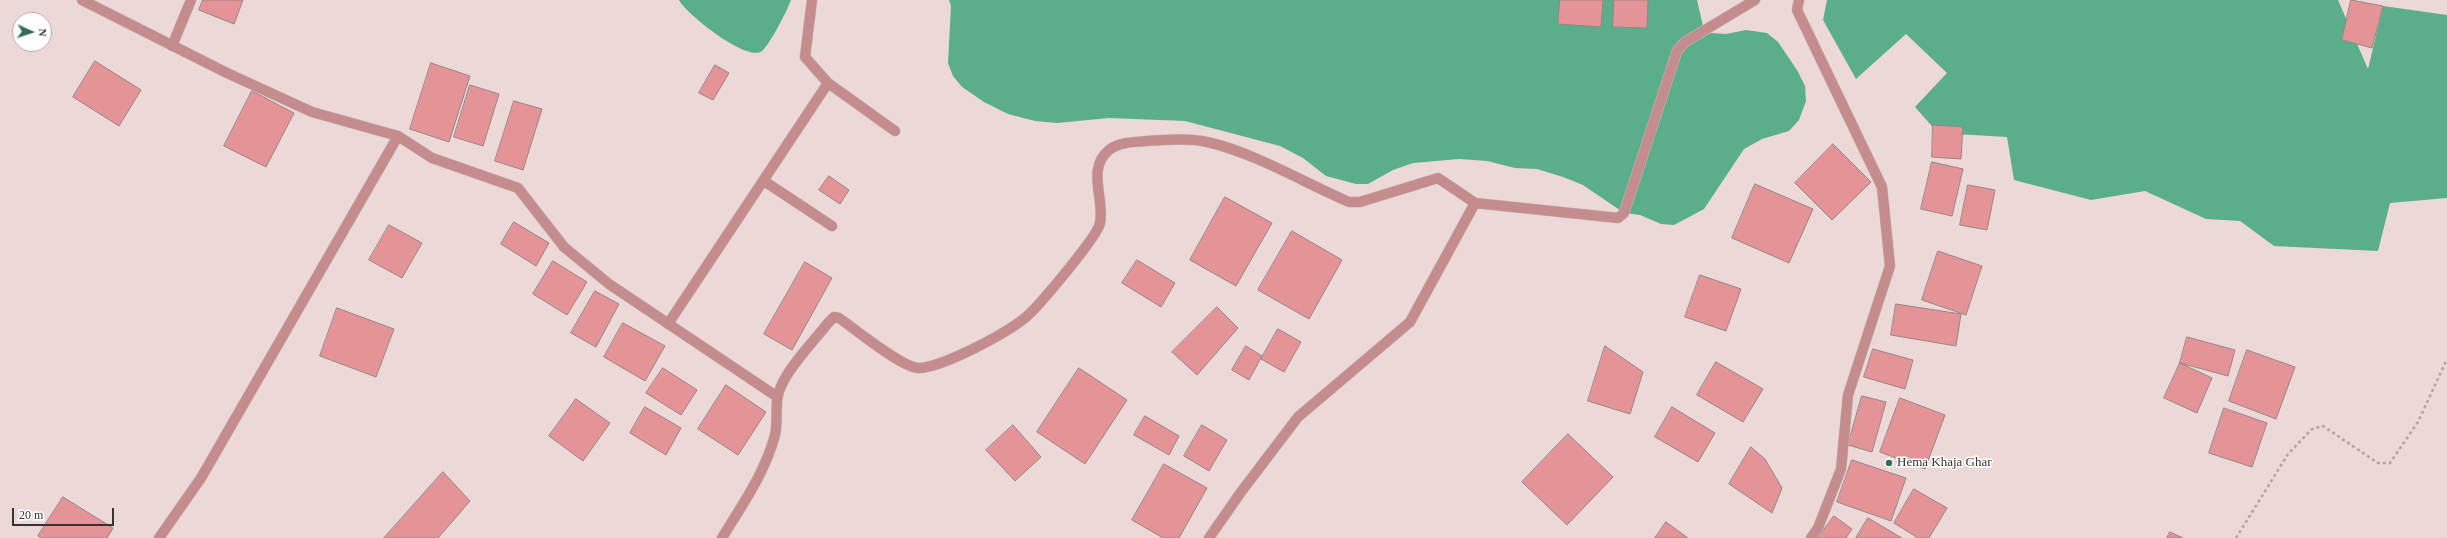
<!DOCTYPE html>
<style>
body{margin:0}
#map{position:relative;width:2447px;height:538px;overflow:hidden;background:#edd8d8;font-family:"Times New Roman",serif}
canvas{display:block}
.north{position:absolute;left:12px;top:12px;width:40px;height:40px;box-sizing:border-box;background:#fff;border:1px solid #b0adad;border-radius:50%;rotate:93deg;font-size:11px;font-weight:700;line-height:16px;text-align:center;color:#3a3232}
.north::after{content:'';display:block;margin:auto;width:14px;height:18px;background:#336d55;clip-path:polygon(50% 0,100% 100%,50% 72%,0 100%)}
.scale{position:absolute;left:12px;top:508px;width:102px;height:18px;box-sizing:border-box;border:2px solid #3a3232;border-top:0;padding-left:5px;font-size:12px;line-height:14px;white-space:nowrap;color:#3a3232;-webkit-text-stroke:3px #fff;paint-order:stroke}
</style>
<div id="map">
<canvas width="2447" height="538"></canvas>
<div class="north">N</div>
<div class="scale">20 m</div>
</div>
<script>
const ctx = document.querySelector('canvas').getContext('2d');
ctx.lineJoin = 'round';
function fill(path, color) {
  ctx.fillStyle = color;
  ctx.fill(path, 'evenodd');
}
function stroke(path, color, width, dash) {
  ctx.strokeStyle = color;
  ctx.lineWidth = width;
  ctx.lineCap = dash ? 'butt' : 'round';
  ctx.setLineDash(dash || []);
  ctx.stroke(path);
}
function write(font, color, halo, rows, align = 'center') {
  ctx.font = font + ' "Times New Roman",serif';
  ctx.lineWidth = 3;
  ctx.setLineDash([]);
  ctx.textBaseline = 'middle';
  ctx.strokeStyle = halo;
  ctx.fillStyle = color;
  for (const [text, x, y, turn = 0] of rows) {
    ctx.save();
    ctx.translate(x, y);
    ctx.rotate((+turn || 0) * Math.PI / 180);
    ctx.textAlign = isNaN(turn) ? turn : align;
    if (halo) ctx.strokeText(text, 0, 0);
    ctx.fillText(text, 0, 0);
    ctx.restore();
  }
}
const forest = new Path2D(`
 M679,0H791C787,11 770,44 762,51C748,63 686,14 679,0Z
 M949,0H1697L1705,35L1712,33L1726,34L1746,30L1767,33L1778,42L1797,70L1805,86L1806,101L1799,120L1789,131L1762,139L1744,149L1704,209L1674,225L1661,224L1640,215L1624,213L1583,185L1563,177L1537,169L1515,168L1487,161L1459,159L1413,163L1393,170L1368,184H1356L1326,176L1303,158L1280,146L1185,121L1109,118L1057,123L1035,121L1008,114L984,102L962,87L953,76L948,63L951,6Z
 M1827,0H2338L2368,69L2383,6L2447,15V198L2390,203L2378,251L2274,246L2240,221L2206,219L2145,191L2091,200L2014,180L2007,137L1938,133L1915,107L1947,73L1906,34L1856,79L1823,20Z`);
const building = new Path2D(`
 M203,0H243L234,24L199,10Z
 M1560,0H1603L1601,27L1558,24Z
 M1614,0H1648L1647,28L1613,27Z
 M2351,0L2383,6L2372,48L2342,40Z
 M95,61L141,90L119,126L73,97Z
 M431,63L470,76L449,142L410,129Z
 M715,65L729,73L713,100L699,93Z
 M470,85L499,94L483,146L454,137Z
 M252,91L294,113L266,167L224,146Z
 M514,101L542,109L523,170L495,161Z
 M1933,125L1963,127L1961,159L1932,157Z
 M1833,144L1871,182L1832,220L1795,183Z
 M1932,162L1963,169L1952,216L1921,209Z
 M829,176L849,190L840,204L819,190Z
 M1755,184L1813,209L1789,263L1732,238Z
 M1968,185L1995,190L1987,230L1960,225Z
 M1225,197L1272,223L1236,286L1190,260Z
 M514,222L549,243L536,266L501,244Z
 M389,225L422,243L402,278L369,260Z
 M1292,231L1342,260L1309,319L1258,290Z
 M1938,251L1982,266L1966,315L1922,300Z
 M1137,260L1175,283L1161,307L1122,283Z
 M553,261L587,282L567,315L533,294Z
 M805,262L832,278L792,350L764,334Z
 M1700,275L1741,289L1726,331L1685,317Z
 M595,291L619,304L596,347L571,333Z
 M1896,304L1961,314L1956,346L1891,335Z
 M1217,307L1238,328L1197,375L1172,352Z
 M337,308L394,329L376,377L320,356Z
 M623,323L665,346L645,381L604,357Z
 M1278,329L1301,342L1284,372L1261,359Z
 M2187,337L2235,350L2228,376L2180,363Z
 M1246,346L1262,356L1249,380L1232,370Z
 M1605,346L1643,372L1630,414L1588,401Z
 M1873,349L1913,360L1905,389L1864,377Z
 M2247,350L2295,367L2276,419L2229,401Z
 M1716,362L1763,389L1743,422L1697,395Z
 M2180,363L2212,378L2197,413L2164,398Z
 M663,368L697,390L681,415L646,393Z
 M1079,368L1127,400L1085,464L1037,432Z
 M726,385L766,412L738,455L698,429Z
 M1862,396L1886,402L1872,452L1848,445Z
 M1900,398L1945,415L1925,469L1880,452Z
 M576,399L610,423L583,461L549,436Z
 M645,407L681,428L666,455L630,433Z
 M1672,407L1715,433L1698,462L1655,437Z
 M2224,408L2267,423L2252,467L2209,453Z
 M1145,416L1179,436L1169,455L1134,435Z
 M1013,425L1041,457L1015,481L986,450Z
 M1202,425L1227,440L1209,471L1184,456Z
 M1568,434L1613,477L1567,525L1522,482Z
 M1751,447L1765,459L1782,488L1772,513L1729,484Z
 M1852,460L1906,478L1891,521L1837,502Z
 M1164,464L1207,488L1179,538H1163L1132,520Z
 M443,472L470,501L438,538H384Z
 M1914,489L1947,508L1929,538H1918L1894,523Z
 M63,497L113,528L107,538H42L38,536Z
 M1834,516L1852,529L1846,538H1818Z
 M1868,518L1902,538H1856Z
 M1666,522L1688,538H1655Z
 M2170,532L2183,538H2167Z`);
const path = new Path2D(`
 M2236,538L2288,454L2312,429L2323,426L2378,463H2390L2418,422L2447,359`);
const minor = new Path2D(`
 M82,0L227,73L312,112L398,136L432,158L518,188L564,247L609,284L776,396
 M812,0L805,57L828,83
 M172,46L191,0
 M764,181L832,226
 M668,324L828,83L895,131
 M159,538L201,478L398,136
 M722,538C742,505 765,473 775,435C779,417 773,401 782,384C792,363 814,341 828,323L834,317L839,318C855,329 901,367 918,368C942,368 1007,333 1026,317C1038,307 1098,236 1100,223C1105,199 1086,169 1109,150C1119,142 1135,142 1147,141C1167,140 1188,138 1207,142C1253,152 1305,183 1349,202H1360L1438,178L1475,203L1618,218L1624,213L1677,51L1685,42L1755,0
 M1209,538L1241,492L1298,417L1410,322L1475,203`);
const tertiary = new Path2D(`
 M1799,0L1797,10L1882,187L1890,266L1848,395L1841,469L1818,528L1811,538`);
const markers = [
 [1889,463,4,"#336d55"]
];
const poiNames = [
 ["Hema Khaja Ghar",1897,463]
];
fill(forest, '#5bae8c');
fill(building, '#e49497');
stroke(building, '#978484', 1);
stroke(minor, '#c9b7b7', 11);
stroke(tertiary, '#c9b7b7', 11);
stroke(path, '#b3a2a2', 2.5, [3, 3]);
stroke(minor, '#c58c8d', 10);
stroke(tertiary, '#c58c8d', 10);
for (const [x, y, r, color] of markers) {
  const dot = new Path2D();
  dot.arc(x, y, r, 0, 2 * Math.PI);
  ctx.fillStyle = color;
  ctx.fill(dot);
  stroke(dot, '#fff', 1.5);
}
write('13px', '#3a3232', '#fff', poiNames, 'left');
</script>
